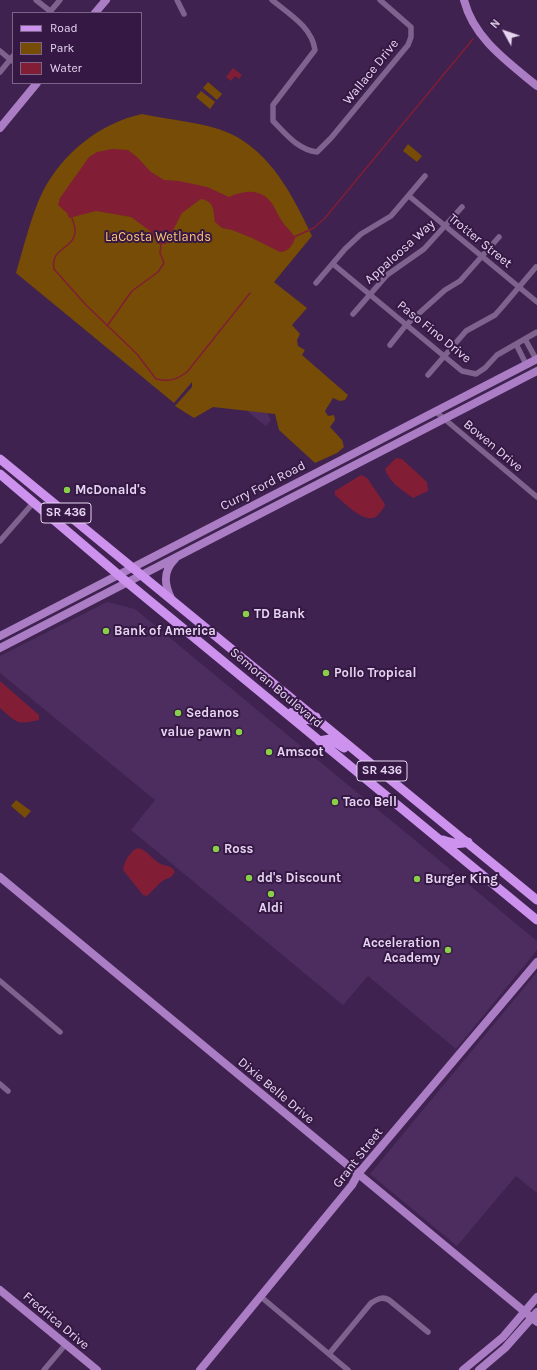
<!DOCTYPE html>
<style>
body{margin:0}
#map{position:relative;width:537px;height:1370px;overflow:hidden;background:#3f224f;font-family:Karla,sans-serif}
canvas{display:block}
.legend{position:absolute;left:12px;top:12px;width:130px;height:72px;box-sizing:border-box;background:#351844;border:1px solid #7c6489;margin:0;padding:5px 7px;list-style:none;font-size:12px;color:#e6d5f1}
.legend li{display:flex;align-items:center;gap:8px;height:20px}
.legend b{width:20px;border:1px solid #7c6489}
.north{position:absolute;left:485px;top:12px;width:40px;height:40px;-webkit-text-stroke:3px #351844;paint-order:stroke;rotate:310deg;font-size:11px;font-weight:700;line-height:16px;text-align:center;color:#e6d5f1}
.north::after{content:'';display:block;margin:auto;width:14px;height:18px;background:#e6d5f1;clip-path:polygon(50% 0,100% 100%,50% 72%,0 100%)}
</style>
<div id="map">
<canvas width="537" height="1370"></canvas>
<ul class="legend">
<li><b style="height:5px;background:#cc92ed"></b>Road</li>
<li><b style="height:11px;background:#764c06"></b>Park</li>
<li><b style="height:11px;background:#811e35"></b>Water</li>
</ul>
<div class="north">N</div>
</div>
<script>
const ctx = document.querySelector('canvas').getContext('2d');
ctx.lineJoin = 'round';
function fill(path, color) {
  ctx.fillStyle = color;
  ctx.fill(path, 'evenodd');
}
function stroke(path, color, width, dash) {
  ctx.strokeStyle = color;
  ctx.lineWidth = width;
  ctx.lineCap = dash ? 'butt' : 'round';
  ctx.setLineDash(dash || []);
  ctx.stroke(path);
}
function write(font, color, halo, rows, align = 'center') {
  ctx.font = font + ' Karla,sans-serif';
  ctx.lineWidth = 4;
  ctx.setLineDash([]);
  ctx.textBaseline = 'middle';
  ctx.strokeStyle = halo;
  ctx.fillStyle = color;
  for (const [text, x, y, turn = 0] of rows) {
    ctx.save();
    ctx.translate(x, y);
    ctx.rotate((+turn || 0) * Math.PI / 180);
    ctx.textAlign = isNaN(turn) ? turn : align;
    if (halo) ctx.strokeText(text, 0, 0);
    ctx.fillText(text, 0, 0);
    ctx.restore();
  }
}
const built = new Path2D(`
 M249,410L267,413L271,420L266,426L248,412Z
 M107,602L135,609L537,941V950L456,1049L368,976L343,1005L131,830L155,800L0,673V656Z
 M537,972V1193L516,1176L457,1246L370,1174Z`);
const green = new Path2D(`
 M208,82L222,94L217,100L203,88Z
 M201,91L215,102L210,109L196,97Z
 M142,114C169,120 204,122 229,133C271,152 293,196 312,236L274,282L307,308L292,325L300,334L297,340L298,346L305,350L302,355L348,395L345,400L340,401L333,398L325,411L328,416L334,415L335,420L330,427L342,440L344,447L337,453L315,463L279,430L275,414L213,407L194,418L175,406L192,387V382L174,403L16,273C24,246 31,216 43,191C63,153 100,123 142,114Z
 M408,144L422,156L417,162L403,151Z
 M16,800L31,811L25,818L11,806Z`);
const water = new Path2D(`
 M233,68L242,75L239,79L235,76L231,81L226,77Z
 M112,149L128,150L137,157L151,172L164,180L179,181L207,187L229,197C245,190 262,188 273,205C276,210 278,216 282,221C286,228 292,231 295,238C293,245 288,252 280,252L252,238L232,230L222,228L215,222C213,210 215,202 201,199L182,213L166,244H158L150,231L131,217L96,211L69,218L67,213L58,205L60,198L89,157L97,152Z
 M396,458L402,459L427,482L428,491L413,498C402,490 389,482 385,469Z
 M361,475L367,478L385,504C384,509 381,511 378,515C366,527 344,502 335,495V491Z
 M0,681L39,715V720C16,725 17,723 0,708Z
 M138,848C147,850 151,858 159,863C165,867 171,864 175,872L171,877L162,881L147,896L143,895L123,870C124,862 130,851 138,848Z`);
const stream = new Path2D(`
 M72,218C73,222 76,228 75,233C73,249 50,248 54,269L86,305L137,354L156,379C169,382 176,380 187,372L250,293
 M294,237L314,228L325,218L473,39
 M107,326L132,291L158,272L164,263L160,253L161,244`);
const street = new Path2D(`
 M36,0L50,11
 M177,0L184,14
 M272,0C289,14 312,27 315,50L273,105V121C286,134 298,150 317,152L331,138L408,45L411,37V27L380,0
 M49,13L60,0
 M0,51L12,61
 M0,72L13,56
 M409,196L537,302
 M333,264L462,371L476,374L485,368L497,355L537,332
 M316,283L345,249L361,234L391,216L425,176
 M353,314L387,275L424,249L462,207
 M525,339L536,359
 M516,344L526,364
 M390,345L406,325L445,290L460,281L499,237
 M428,375L466,331L495,315L503,306L536,267
 M435,411L537,497
 M0,541L34,502
 M0,981L60,1032
 M0,1084L8,1091
 M260,1296L348,1370
 M329,1354L371,1303C378,1299 382,1296 389,1300L428,1332
 M44,1370L66,1344`);
const secondary = new Path2D(`
 M464,0C474,39 508,62 537,86
 M95,13L106,0
 M0,128L37,83
 M171,598C164,584 163,571 175,559
 M0,636L537,359
 M0,648L537,371
 M0,877L537,1322
 M0,1290L97,1370
 M200,1370L352,1185L358,1174L537,962
 M463,1370L503,1337L537,1297
 M479,1370L505,1348L537,1312`);
const primary = new Path2D(`
 M0,459L537,900
 M0,474L128,583L537,920
 M292,712L304,719L313,720L316,717
 M319,741L330,739L344,748
 M443,840C452,843 459,845 468,842`);
const markers = [
 [67,490,4,"#89cf48"],
 [246,614,4,"#89cf48"],
 [106,631,4,"#89cf48"],
 [326,673,4,"#89cf48"],
 [178,713,4,"#89cf48"],
 [239,732,4,"#89cf48"],
 [269,752,4,"#89cf48"],
 [335,802,4,"#89cf48"],
 [216,849,4,"#89cf48"],
 [249,878,4,"#89cf48"],
 [417,879,4,"#89cf48"],
 [271,894,4,"#89cf48"],
 [448,950,4,"#89cf48"]
];
const shields = [
 [66,513,50],
 [382,771,50]
];
const shieldNames = [
 ["SR 436",66,513],
 ["SR 436",382,771]
];
const streetNames = [
 ["Wallace Drive",371,72,-51],
 ["Trotter Street",480,241,39],
 ["Appaloosa Way",400,252,-42],
 ["Paso Fino Drive",434,332,39],
 ["Bowen Drive",493,446,40],
 ["Curry Ford Road",263,486,-27],
 ["Semoran Boulevard",276,688,40],
 ["Dixie Belle Drive",276,1091,40],
 ["Grant Street",358,1158,-52],
 ["Fredrica Drive",56,1321,40]
];
const parkNames = [
 ["LaCosta Wetlands",158,237]
];
const poiNames = [
 ["McDonald's",75,490],
 ["TD Bank",254,614],
 ["Bank of America",114,631],
 ["Pollo Tropical",334,673],
 ["Sedanos",186,713],
 ["value pawn",231,732,"right"],
 ["Amscot",277,752],
 ["Taco Bell",343,802],
 ["Ross",224,849],
 ["dd's Discount",257,878],
 ["Burger King",425,879],
 ["Aldi",271,908,"center"],
 ["Acceleration",440,943,"right"],
 ["Academy",440,958,"right"]
];
fill(built, '#4d2d5f');
fill(green, '#764c06');
fill(water, '#811e35');
stroke(stream, '#811e35', 1.5);
stroke(street, '#7f638f', 5.5);
stroke(secondary, '#aa7dc4', 8);
stroke(primary, '#cc92ed', 9);
for (const [x, y, r, color] of markers) {
  const dot = new Path2D();
  dot.arc(x, y, r, 0, 2 * Math.PI);
  ctx.fillStyle = color;
  ctx.fill(dot);
  stroke(dot, '#351844', 1.5);
}
for (const [x, y, w] of shields) {
  const box = new Path2D();
  box.roundRect(x - w / 2, y - 10, w, 20, 3);
  ctx.fillStyle = '#351844';
  ctx.fill(box);
  stroke(box, '#e6d5f1', 1);
}
write('bold 12px', '#e6d5f1', null, shieldNames);
write('13px', '#e6d5f1', '#351844', streetNames);
write('13px', '#fdc273', '#351844', parkNames);
write('bold 13px', '#e6d5f1', '#351844', poiNames, 'left');
</script>
